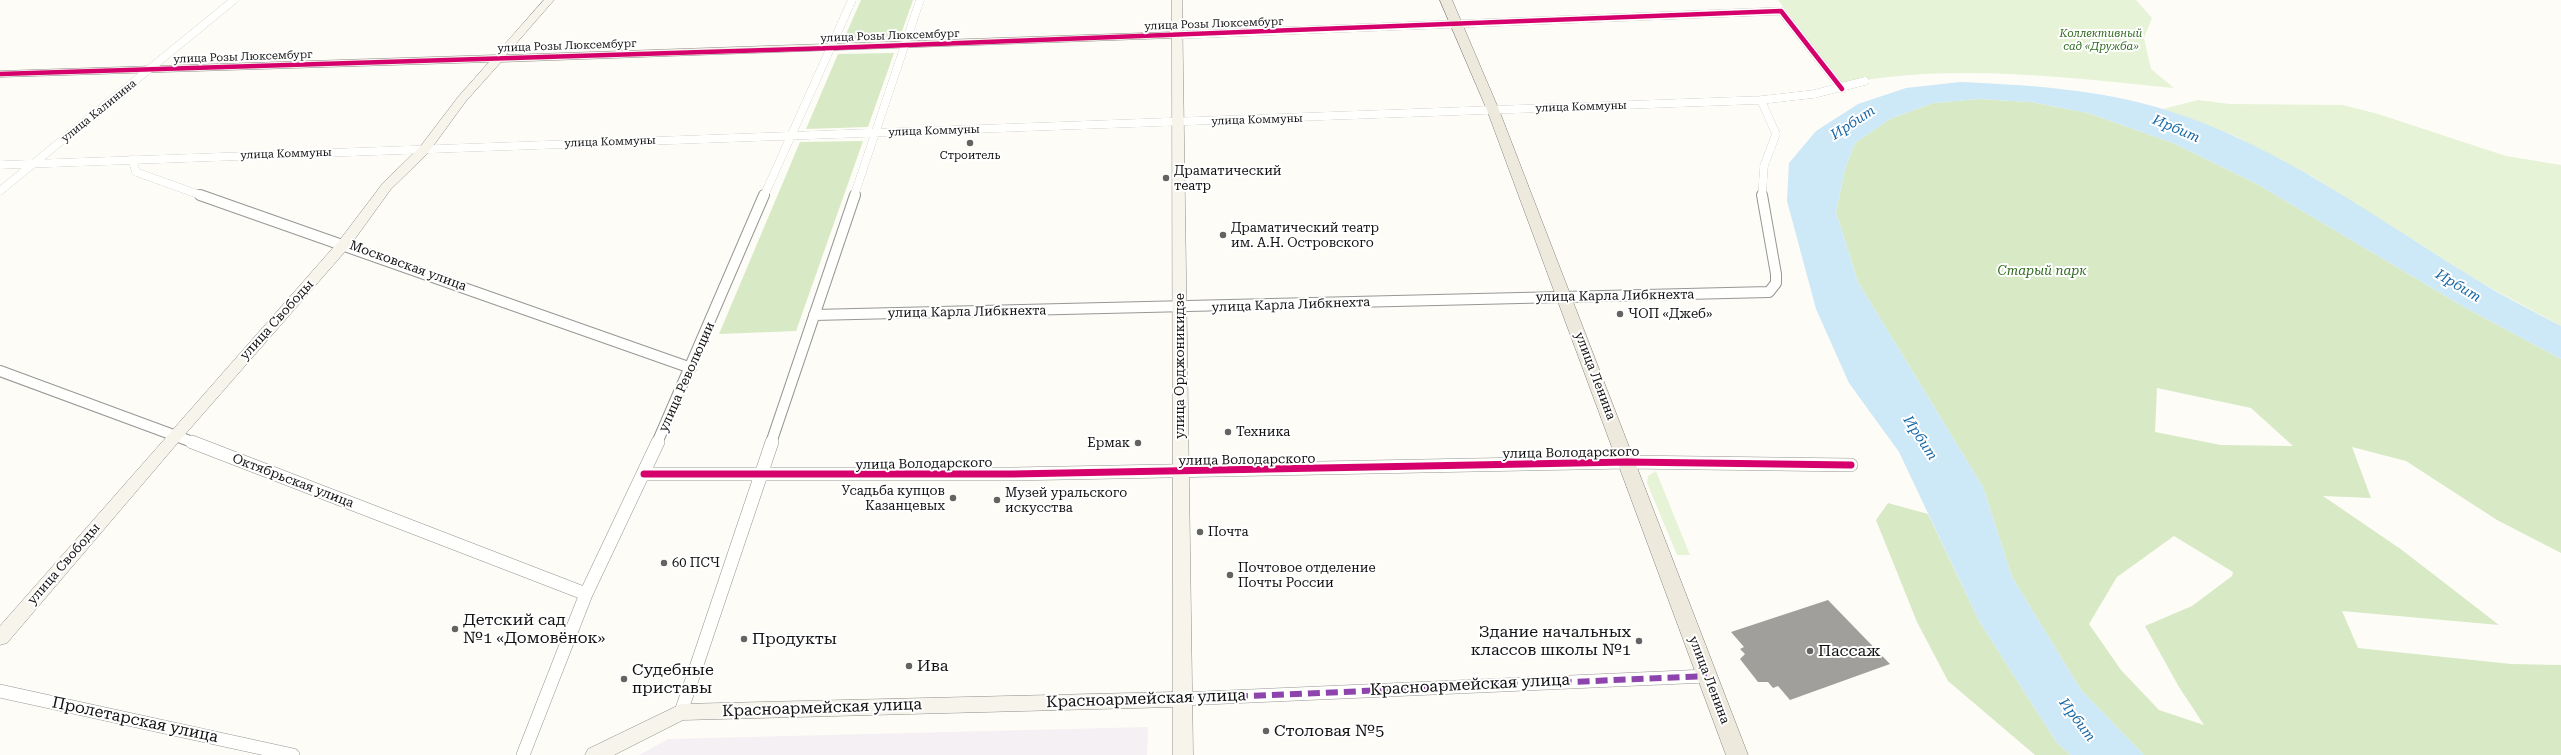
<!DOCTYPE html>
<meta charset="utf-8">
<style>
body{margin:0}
canvas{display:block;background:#fdfcf7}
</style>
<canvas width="2561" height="755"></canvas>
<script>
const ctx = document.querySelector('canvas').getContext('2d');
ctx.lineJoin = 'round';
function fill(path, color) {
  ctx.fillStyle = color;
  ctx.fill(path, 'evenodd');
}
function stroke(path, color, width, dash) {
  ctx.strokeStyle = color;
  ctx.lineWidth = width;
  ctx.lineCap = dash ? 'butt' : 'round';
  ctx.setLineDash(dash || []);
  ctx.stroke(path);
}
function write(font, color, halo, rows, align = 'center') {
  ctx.font = font + ' "Roboto Serif",serif';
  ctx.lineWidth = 4;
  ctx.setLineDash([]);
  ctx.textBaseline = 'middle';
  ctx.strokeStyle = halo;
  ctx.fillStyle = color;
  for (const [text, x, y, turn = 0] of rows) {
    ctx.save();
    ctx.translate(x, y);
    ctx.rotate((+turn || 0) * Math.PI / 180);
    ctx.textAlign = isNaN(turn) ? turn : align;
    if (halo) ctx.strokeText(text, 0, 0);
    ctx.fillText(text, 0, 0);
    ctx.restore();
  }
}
const industrial = new Path2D(`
 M1148,727L1147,755H639L668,739Z`);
const green = new Path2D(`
 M1778,0H2136L2152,18L2144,38L2151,69L2174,88C2065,77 1955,63 1846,83L1841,82Z
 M2198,100L2230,104L2343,105L2378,114L2506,156L2561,165V326L2478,281L2313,177L2235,136L2163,109Z
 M1656,471L1690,555H1677L1647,483L1648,476Z`);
const forest = new Path2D(`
 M861,0H913L899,40L843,41Z
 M894,53L868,127L806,129L838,54Z
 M1979,99L2031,102L2088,113L2173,143L2257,184L2464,307L2561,359V553L2497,520L2406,461L2352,447L2371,498L2323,496L2402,550L2499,625L2342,611L2358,648L2511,664L2561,665V755H2144L2081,690L2012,577L1983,487L1858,282L1836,212L1845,169L1855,143L1890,119L1933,103ZM2157,388L2251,408L2293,446L2221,445L2155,432ZM2174,536L2233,572L2232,576L2192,606L2145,626L2179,687L2204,725L2159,710L2121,670L2089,624L2117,577Z
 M863,141L796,331L719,334L800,142Z
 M1888,503L1928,514L1979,621L2057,743L2071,755H2035L1948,681L1917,622L1876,520Z`);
const water = new Path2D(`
 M1960,82C2028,85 2097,89 2163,109C2278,144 2375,218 2477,280C2504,297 2533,311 2561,326V359L2464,307L2257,184L2173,143L2088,113L2031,102L1979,99L1933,103L1890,119L1855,143L1845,169L1836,212L1858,282L1983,487L2012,577L2081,690L2144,755H2071L2057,743L1979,621L1899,452L1849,383L1816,309L1787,201L1789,163L1816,131L1858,104L1906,88Z`);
const building = new Path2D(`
 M1828,600L1890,664L1790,700L1778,686L1773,688L1768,682H1758L1740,659L1745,654L1740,649L1744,647L1731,632Z`);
const streetFar2 = new Path2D(`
 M1178,35L1781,11L1842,89
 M1761,100L1776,134L1764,166L1762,196
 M132,159L136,172L203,196
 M0,165L1761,100L1814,94L1865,81
 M0,191L234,0
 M764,196L852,0
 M854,196L920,0`);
const streetFar1 = new Path2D(`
 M200,195L691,368
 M814,315L1769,292L1776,283V274L1762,195
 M0,371L195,443
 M657,443L764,195
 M771,443L855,195`);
const street = new Path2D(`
 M192,442L586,594
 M644,474H1013L1627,462L1851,465
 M0,691L293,755
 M1182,699L1707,676
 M681,712L772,442
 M523,755L586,594L658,442`);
const secondary = new Path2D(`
 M544,0H554L506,55L1172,32V0H1182L1193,755H1173V707L683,720L614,755H585L588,749L681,704L1173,692L1172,38L501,62L466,101L428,153L391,189L349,247L181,439L7,643L0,645V626L339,241L383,183L420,147L458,97L489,62L0,77V71L495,55Z`);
const primary = new Path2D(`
 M1440,0H1452L1499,110L1748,755H1726L1487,110Z`);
const quiet = new Path2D(`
 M1182,699L1707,676`);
const cyclewayFar1 = new Path2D(`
 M0,74L832,48L1781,11L1842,89`);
const cycleway = new Path2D(`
 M644,474H1013L1627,462L1851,465`);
const markers = [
 [970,143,4,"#646362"],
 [1166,178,4,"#646362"],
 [1223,235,4,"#646362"],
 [1620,314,4,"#646362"],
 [1228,432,4,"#646362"],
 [1138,443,4,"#646362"],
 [953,498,4,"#646362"],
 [997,500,4,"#646362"],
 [1200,532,4,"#646362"],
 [664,563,4,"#646362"],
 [1230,575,4,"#646362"],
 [455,629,4,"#646362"],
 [744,639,4,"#646362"],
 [1639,641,4,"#646362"],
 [1810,651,4,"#646362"],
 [909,666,4,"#646362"],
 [624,679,4,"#646362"],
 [1266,731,4,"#646362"]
];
const farStreetnames = [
 ["улица Розы Люксембург",1214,24,-2],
 ["улица Розы Люксембург",890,36,-2],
 ["улица Розы Люксембург",567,46,-2],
 ["улица Розы Люксембург",243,57,-2],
 ["улица Коммуны",1581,107,-2],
 ["улица Калинина",99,111,-39],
 ["улица Коммуны",1257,120,-2],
 ["улица Коммуны",934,131,-2],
 ["улица Коммуны",610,142,-2],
 ["улица Коммуны",286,154,-2]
];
const farParknames = [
 ["Коллективный",2101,34],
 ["сад «Дружба»",2101,47]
];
const farPoinames = [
 ["Строитель",970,156]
];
const poiNames = [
 ["Драматический",1174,171],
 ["театр",1174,186],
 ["Драматический театр",1231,228],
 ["им. А.Н. Островского",1231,243],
 ["ЧОП «Джеб»",1628,314],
 ["Техника",1236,432],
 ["Ермак",1130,443,"right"],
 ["Усадьба купцов",945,491,"right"],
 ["Казанцевых",945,506,"right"],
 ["Музей уральского",1005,493],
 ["искусства",1005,508],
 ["Почта",1208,532],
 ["60 ПСЧ",672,563],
 ["Почтовое отделение",1238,568],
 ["Почты России",1238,583]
];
const streetNames = [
 ["Московская улица",408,266,20],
 ["улица Карла Либкнехта",1615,296,-1],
 ["улица Карла Либкнехта",1291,305,-2],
 ["улица Карла Либкнехта",967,312,-1],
 ["улица Свободы",277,320,-48],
 ["улица Орджоникидзе",1180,366,-90],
 ["улица Ленина",1595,376,69],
 ["улица Революции",687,377,-66],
 ["улица Володарского",1571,453,-1],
 ["улица Володарского",1247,460,-1],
 ["улица Володарского",924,464,-1],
 ["Октябрьская улица",293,481,21],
 ["улица Свободы",64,564,-49],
 ["улица Ленина",1709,680,69]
];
const parkNames = [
 ["Старый парк",2042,271]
];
const waterNames = [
 ["Ирбит",1853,123,-33],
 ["Ирбит",2176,129,23],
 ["Ирбит",2458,286,31],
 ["Ирбит",1920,438,57],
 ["Ирбит",2077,720,53]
];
const nearPoinames = [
 ["Детский сад",463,620],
 ["№1 «Домовёнок»",463,638],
 ["Здание начальных",1631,632,"right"],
 ["классов школы №1",1631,650,"right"],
 ["Продукты",752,639],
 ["Пассаж",1818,651],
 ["Ива",917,666],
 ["Судебные",632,670],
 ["приставы",632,688],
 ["Столовая №5",1274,731]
];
const nearStreetnames = [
 ["Красноармейская улица",1470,685,-3],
 ["Красноармейская улица",1146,699,-2],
 ["Красноармейская улица",822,708,-2],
 ["Пролетарская улица",135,720,12]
];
fill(industrial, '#f5f0f3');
fill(green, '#e7f3d7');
fill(forest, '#d8eac5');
fill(water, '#cde8f7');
fill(building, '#a19f9c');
stroke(streetFar2, '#979795', 8);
stroke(streetFar1, '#979795', 12);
stroke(street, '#979795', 14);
stroke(secondary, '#8e8d8b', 1);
stroke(primary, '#858482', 1);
stroke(streetFar2, '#fffffe', 8);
stroke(streetFar1, '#fffffe', 10);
stroke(street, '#fffffe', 13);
fill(secondary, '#f6f4eb');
fill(primary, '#ede9dc');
stroke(quiet, '#8e44ad', 6, [12, 6]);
stroke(cyclewayFar1, '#d6006c', 4.5);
stroke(cycleway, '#d6006c', 7);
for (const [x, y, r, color] of markers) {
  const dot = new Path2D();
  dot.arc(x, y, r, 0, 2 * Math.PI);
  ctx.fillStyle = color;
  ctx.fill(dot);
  stroke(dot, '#fff', 1.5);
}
write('11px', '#111', '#fff', farStreetnames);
write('italic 11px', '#2f6b1f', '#fff', farParknames);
write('11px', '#111', '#fff', farPoinames);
write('13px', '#111', '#fff', poiNames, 'left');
write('13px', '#111', '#fff', streetNames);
write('italic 13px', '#2f6b1f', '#fff', parkNames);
write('italic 14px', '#1768a6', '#fff', waterNames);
write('16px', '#111', '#fff', nearPoinames, 'left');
write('16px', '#111', '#fff', nearStreetnames);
</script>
